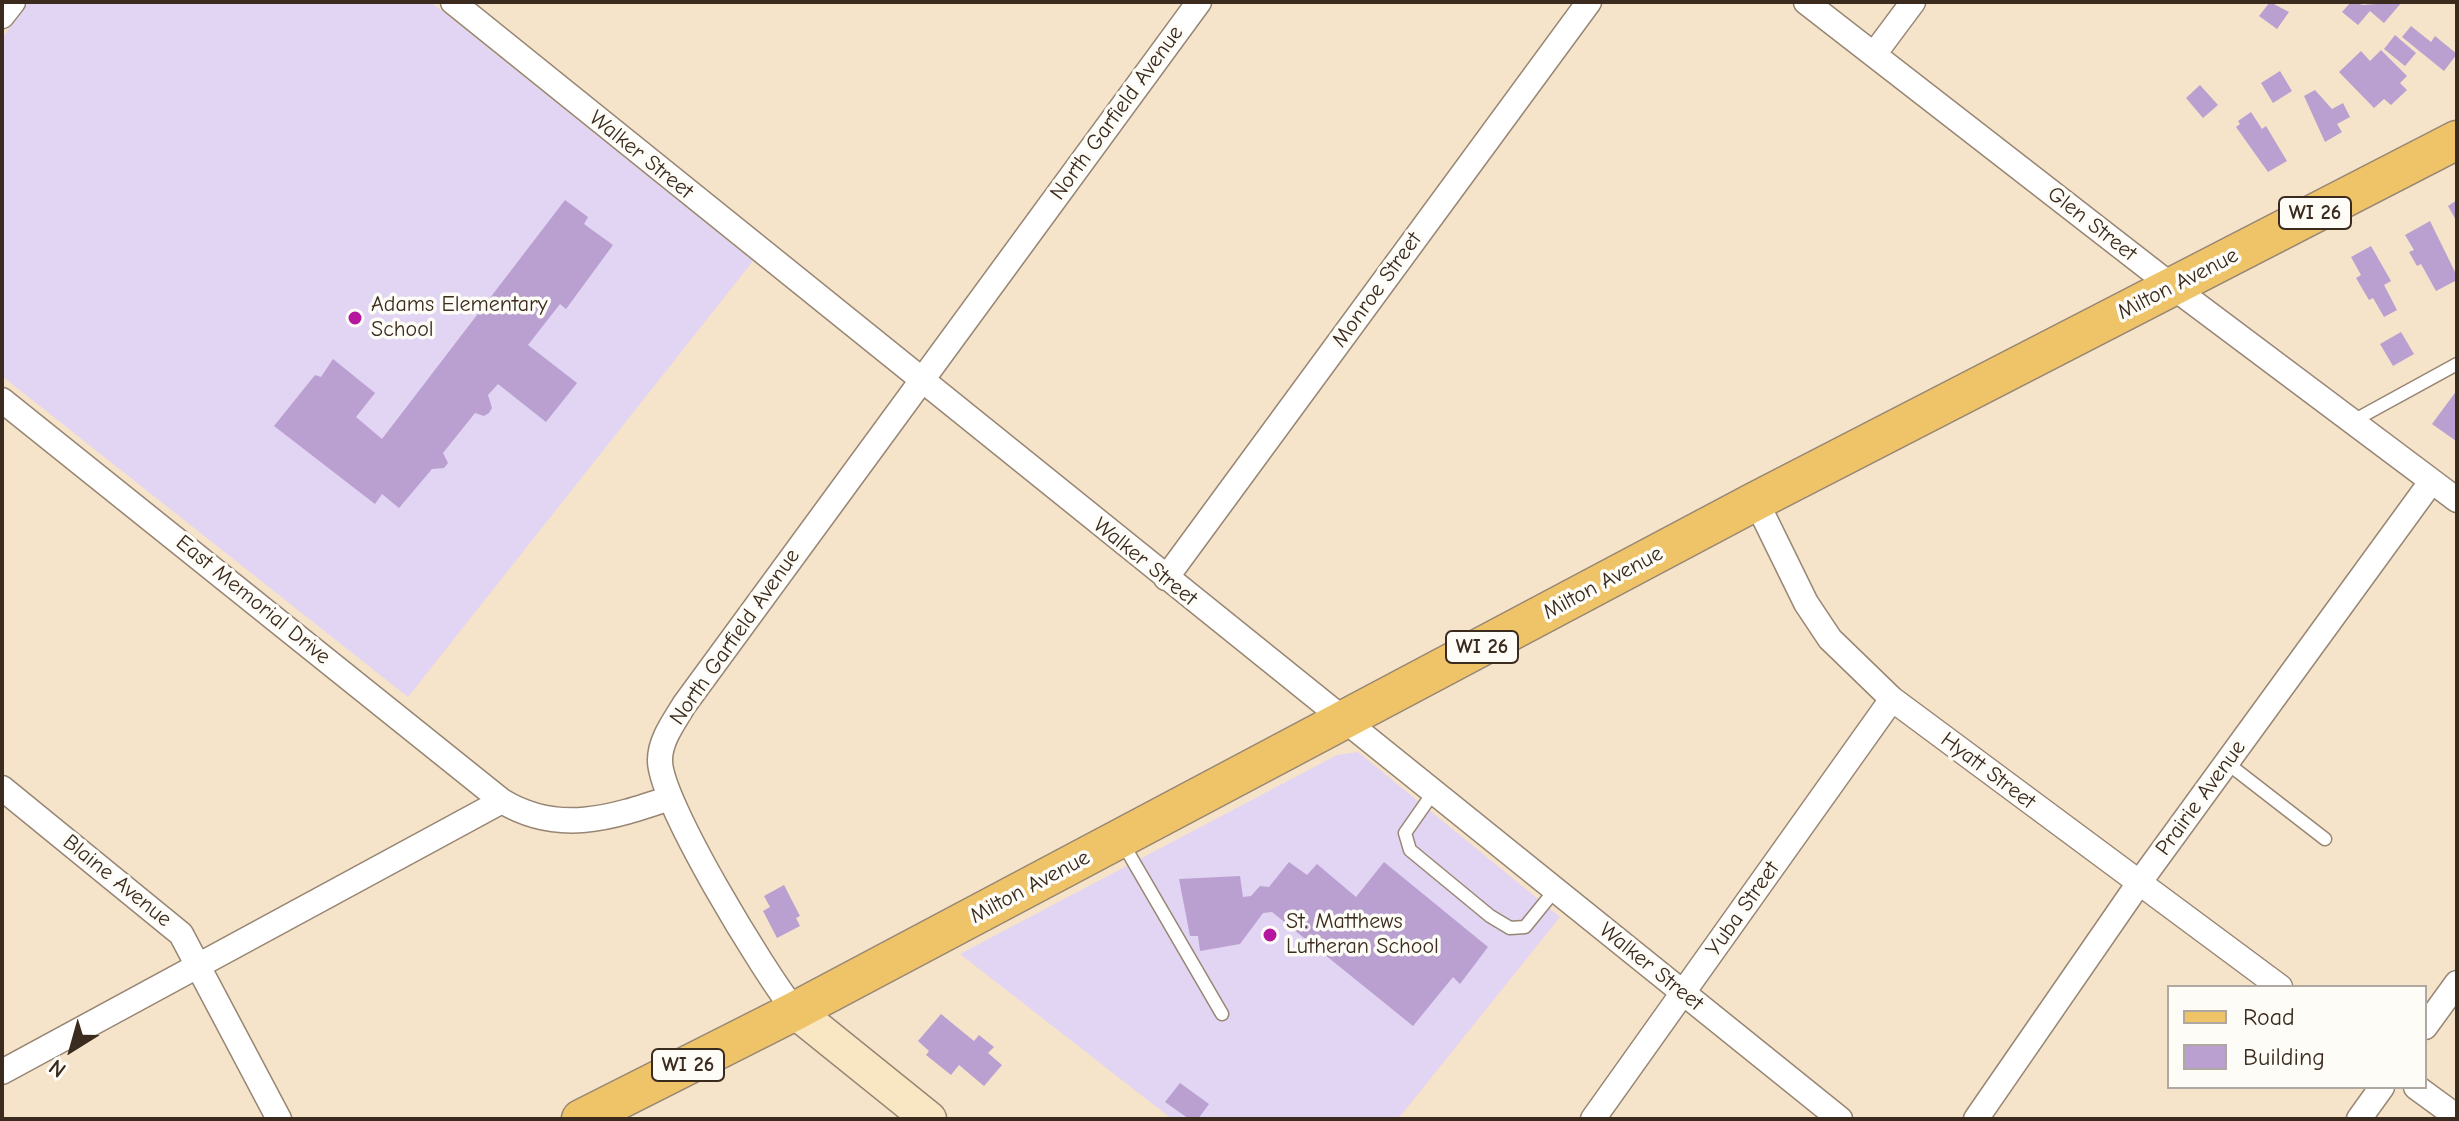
<!DOCTYPE html>
<style>
body{margin:0}
#map{position:relative;width:2459px;height:1121px;overflow:hidden;background:#f5e3ca;font-family:"Comic Neue",sans-serif}
canvas{display:block}
.frame{position:absolute;inset:0;border:4px solid #3b2a1e;pointer-events:none}
.legend{position:absolute;left:2167px;top:985px;width:260px;height:104px;box-sizing:border-box;background:#fdfcf7;border:2px solid #afa8a0;margin:0;padding:10px 14px;list-style:none;font-size:24px;color:#3b2a1e}
.legend li{display:flex;align-items:center;gap:16px;height:40px}
.legend b{width:40px;border:2px solid #afa8a0}
.north{position:absolute;left:32px;top:1009px;width:80px;height:80px;-webkit-text-stroke:6px #fdfcf7;paint-order:stroke;rotate:217deg;font-size:22px;font-weight:700;line-height:32px;text-align:center;color:#3b2a1e}
.north::after{content:'';display:block;margin:auto;width:28px;height:36px;background:#3b2a1e;clip-path:polygon(50% 0,100% 100%,50% 72%,0 100%)}
</style>
<div id="map">
<canvas width="2459" height="1121"></canvas>
<div class="frame"></div>
<ul class="legend">
<li><b style="height:10px;background:#efc469"></b>Road</li>
<li><b style="height:22px;background:#baa0d0"></b>Building</li>
</ul>
<div class="north">N</div>
</div>
<script>
const ctx = document.querySelector('canvas').getContext('2d');
ctx.lineJoin = 'round';
function fill(path, color) {
  ctx.fillStyle = color;
  ctx.fill(path, 'evenodd');
}
function stroke(path, color, width, dash) {
  ctx.strokeStyle = color;
  ctx.lineWidth = width;
  ctx.lineCap = dash ? 'butt' : 'round';
  ctx.setLineDash(dash || []);
  ctx.stroke(path);
}
function write(font, color, halo, rows, align = 'center') {
  ctx.font = font + ' "Comic Neue",sans-serif';
  ctx.lineWidth = 7;
  ctx.setLineDash([]);
  ctx.textBaseline = 'middle';
  ctx.strokeStyle = halo;
  ctx.fillStyle = color;
  for (const [text, x, y, turn = 0] of rows) {
    ctx.save();
    ctx.translate(x, y);
    ctx.rotate((+turn || 0) * Math.PI / 180);
    ctx.textAlign = isNaN(turn) ? turn : align;
    if (halo) ctx.strokeText(text, 0, 0);
    ctx.fillText(text, 0, 0);
    ctx.restore();
  }
}
const built = new Path2D(`
 M29,2H431L753,261L408,697L2,376V38Z
 M1358,752L1560,917L1398,1119H1172L960,954L1337,755Z`);
const building = new Path2D(`
 M2270,2L2289,12L2277,29L2259,16Z
 M2351,2L2363,5L2402,2L2384,23L2370,11L2358,25L2342,12Z
 M2411,26L2431,42L2435,36L2457,54L2444,71L2402,37Z
 M2395,35L2416,53L2405,66L2384,49Z
 M2381,50L2407,76L2400,83L2407,90L2391,105L2384,99L2374,108L2339,72L2361,51L2370,61Z
 M2280,71L2292,91L2273,103L2261,83Z
 M2200,85L2218,105L2203,118L2186,98Z
 M2315,90L2332,109L2343,103L2350,117L2337,124L2342,132L2325,142L2304,96Z
 M2251,112L2262,129L2266,126L2287,161L2268,172L2236,127L2240,124L2238,121Z
 M565,200L588,217L584,224L613,245L566,309L560,304L528,345L577,383L546,422L498,384L488,395L492,408L489,413L484,416L475,413L443,453L448,463L444,468L432,469L399,508L382,494L375,504L274,426L315,375L321,377L333,359L375,393L356,417L382,439Z
 M2457,200V222L2448,206Z
 M2430,221L2457,276V280L2436,291L2421,264L2417,266L2409,252L2414,250L2405,235Z
 M2371,246L2391,281L2384,285L2397,310L2384,317L2373,298L2369,300L2356,278L2361,275L2351,257Z
 M2401,332L2414,354L2393,366L2380,344Z
 M2457,390V439L2456,441L2432,424Z
 M1289,862L1307,875L1317,864L1356,897L1384,862L1488,947L1460,984L1453,977L1413,1026L1272,912L1263,913L1240,944L1200,951L1198,936H1190L1179,879L1240,876L1243,897L1251,896L1260,886L1269,887Z
 M784,885L800,916L796,918L800,926L777,938L763,911L770,907L764,896Z
 M941,1014L974,1041L979,1035L994,1047L988,1053L1002,1065L984,1086L959,1065L951,1075L926,1055L929,1051L918,1041Z
 M1180,1083L1209,1104L1198,1119H1189L1165,1102Z`);
const service = new Path2D(`
 M2353,421L2457,364
 M2227,763L2325,839
 M1433,793L1405,833L1410,850L1490,916L1510,928L1525,927L1555,890
 M1122,842L1222,1014`);
const minor = new Path2D(`
 M453,2L1840,1119
 M1806,2L2173,287L2457,500
 M2,16L13,2
 M1875,53L1913,2
 M2,400L502,801
 M1756,501L1806,603L1830,639L1892,699L2280,987
 M1166,578L1589,2
 M2,788L181,934L279,1119
 M795,1011C765,974 659,801 660,760C660,740 674,722 684,705L1199,2
 M2425,1027L2457,983
 M2,1072L502,801C558,835 611,818 670,798
 M2416,1087L2457,1117
 M1593,1119L1892,699
 M1976,1119L2139,883L2431,482
 M2359,1119L2382,1087`);
const secondary = new Path2D(`
 M795,1011L929,1119`);
const primary = new Path2D(`
 M581,1119L795,1011L1756,501L2457,140`);
const markers = [
 [355,318,8,"#b5179e"],
 [1270,935,8,"#b5179e"]
];
const shields = [
 [2315,213,72],
 [1482,647,72],
 [688,1065,72]
];
const shieldNames = [
 ["WI 26",2315,213],
 ["WI 26",1482,647],
 ["WI 26",688,1065]
];
const streetNames = [
 ["North Garfield Avenue",1117,113,-54],
 ["Walker Street",641,155,39],
 ["Glen Street",2092,224,38],
 ["Milton Avenue",2178,284,-27],
 ["Monroe Street",1377,290,-54],
 ["Walker Street",1145,562,39],
 ["Milton Avenue",1603,583,-28],
 ["East Memorial Drive",253,600,39],
 ["North Garfield Avenue",735,637,-55],
 ["Hyatt Street",1988,771,37],
 ["Prairie Avenue",2201,798,-54],
 ["Blaine Avenue",117,881,39],
 ["Milton Avenue",1030,887,-28],
 ["Yuba Street",1743,909,-55],
 ["Walker Street",1651,967,39]
];
const poiNames = [
 ["Adams Elementary",371,305],
 ["School",371,330],
 ["St. Matthews",1286,922],
 ["Lutheran School",1286,947]
];
fill(built, '#e2d4f3');
fill(building, '#baa0d0');
stroke(service, '#988674', 15);
stroke(minor, '#988674', 27);
stroke(secondary, '#988674', 37);
stroke(primary, '#988674', 41);
stroke(service, '#fff', 12);
stroke(minor, '#fff', 24);
stroke(secondary, '#f9e7c3', 34);
stroke(primary, '#efc469', 38);
for (const [x, y, r, color] of markers) {
  const dot = new Path2D();
  dot.arc(x, y, r, 0, 2 * Math.PI);
  ctx.fillStyle = color;
  ctx.fill(dot);
  stroke(dot, '#fdfcf7', 3);
}
for (const [x, y, w] of shields) {
  const box = new Path2D();
  box.roundRect(x - w / 2, y - 16, w, 32, 6);
  ctx.fillStyle = '#fdfcf7';
  ctx.fill(box);
  stroke(box, '#3b2a1e', 2);
}
write('bold 20px', '#3b2a1e', null, shieldNames);
write('22px', '#3b2a1e', '#fdfcf7', streetNames);
write('22px', '#3b2a1e', '#fdfcf7', poiNames, 'left');
</script>
